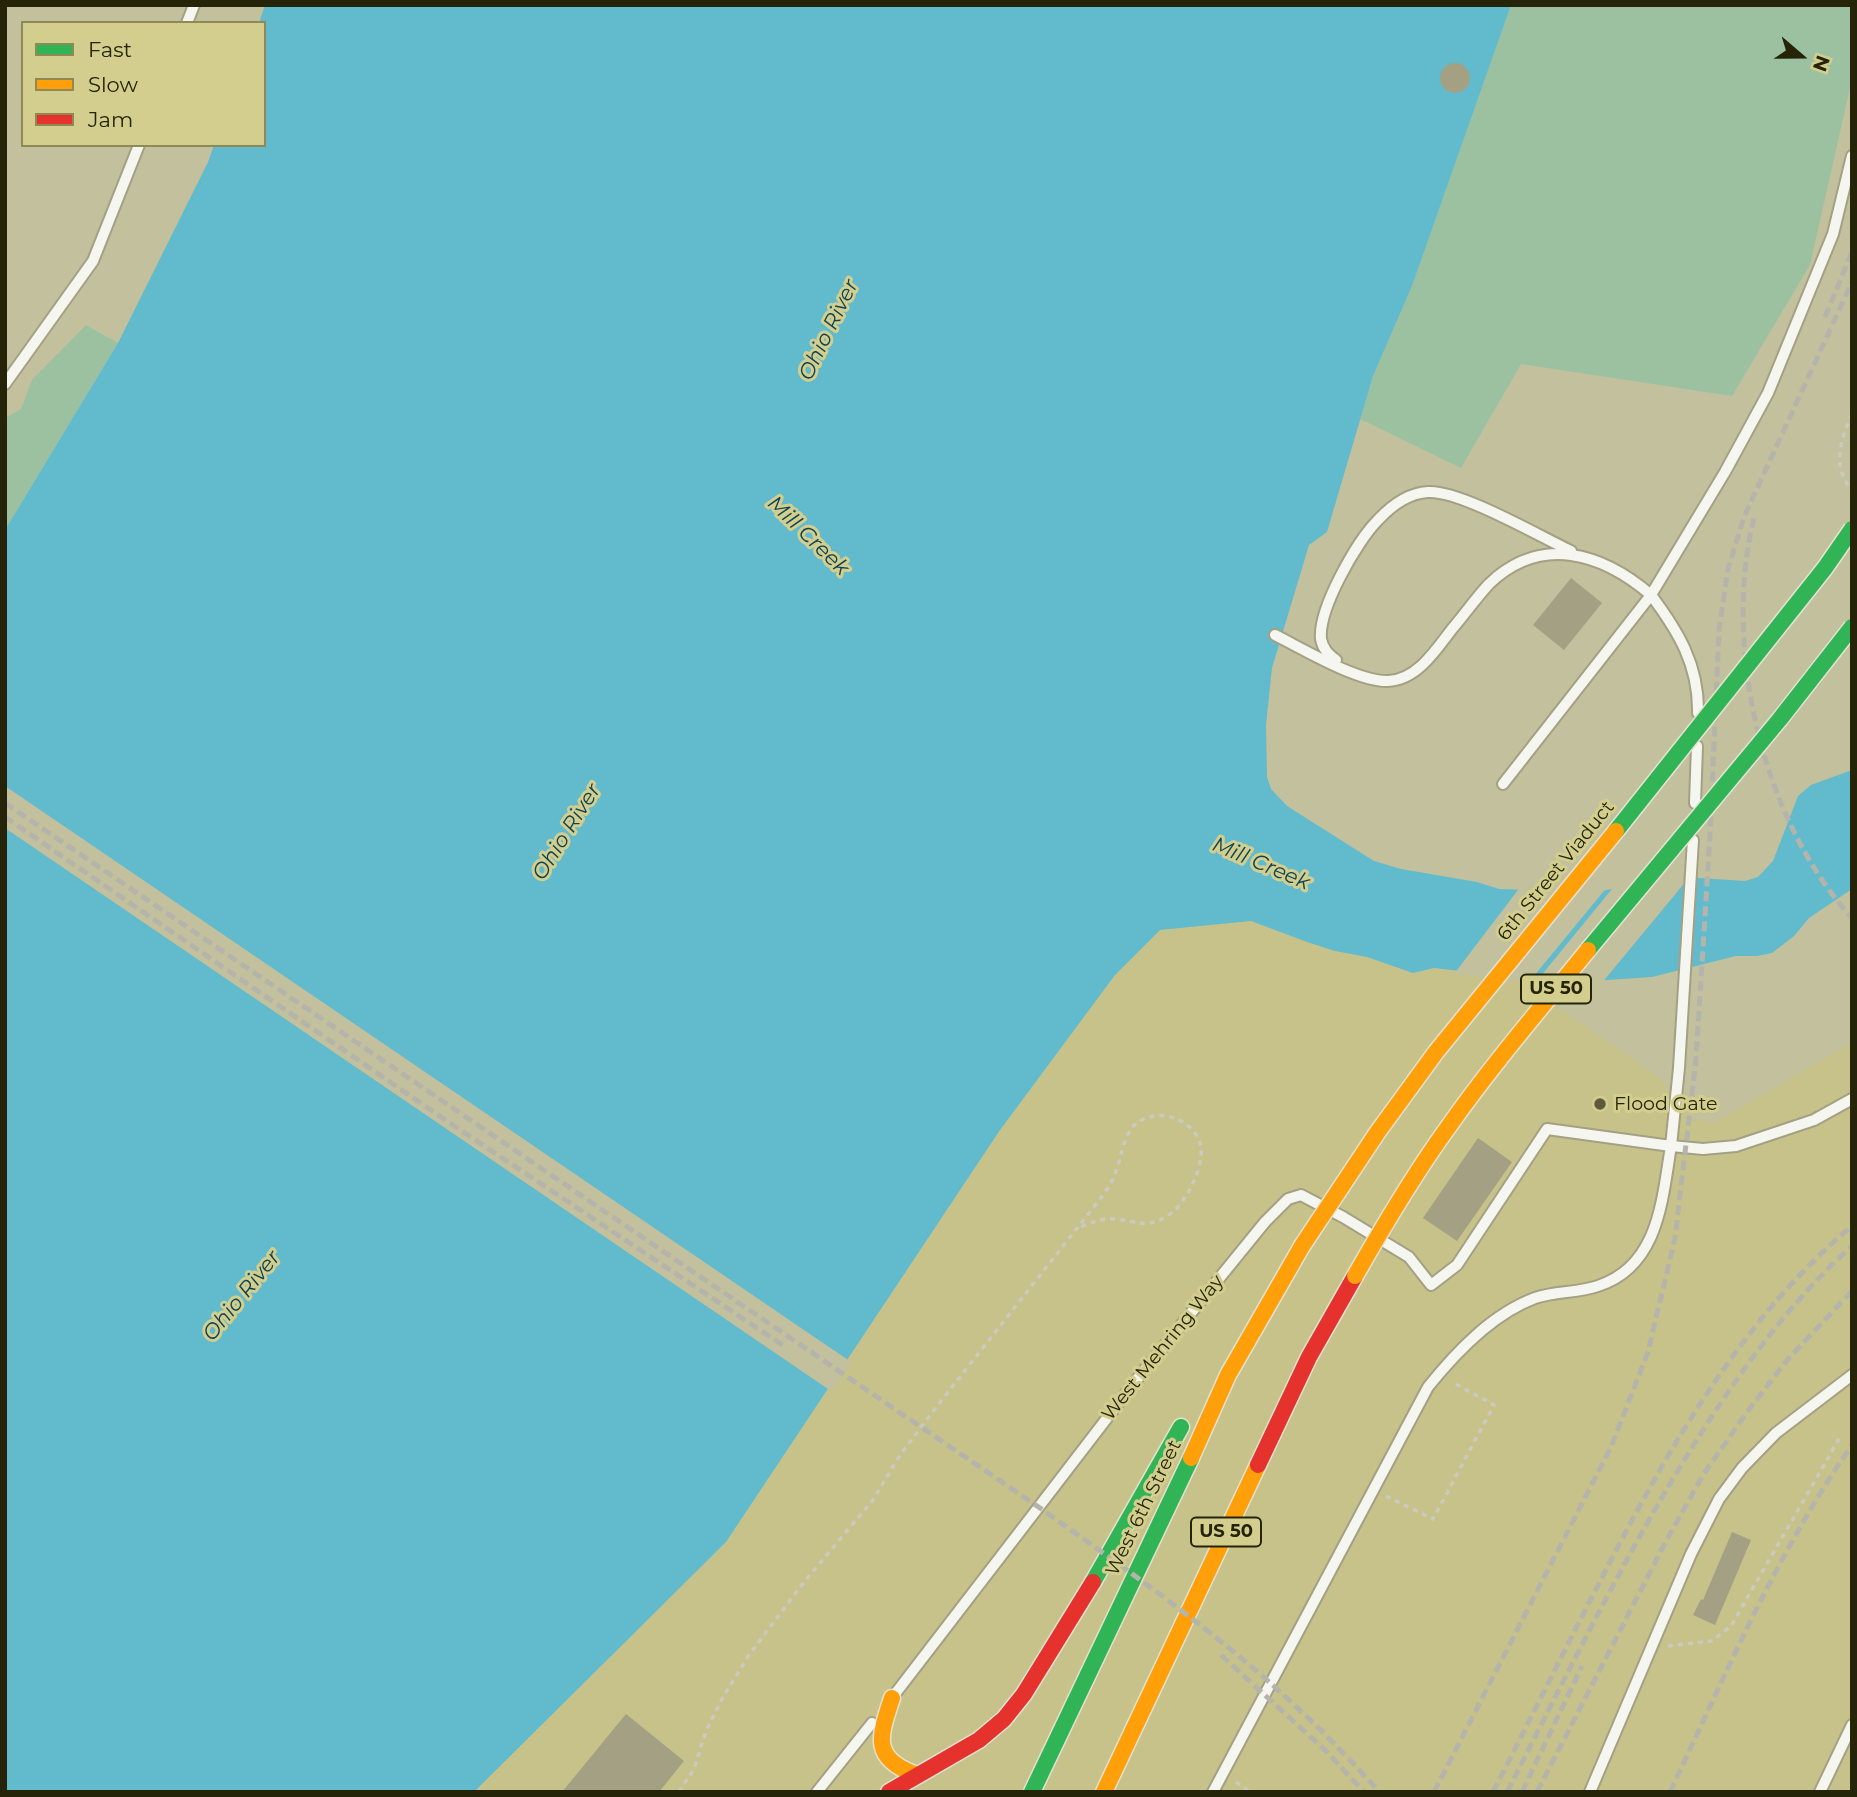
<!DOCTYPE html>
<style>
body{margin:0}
#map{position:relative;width:1857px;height:1797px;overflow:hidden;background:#c3c09d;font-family:Montserrat,sans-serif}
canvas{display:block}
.frame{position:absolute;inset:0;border:7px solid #252308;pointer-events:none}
.legend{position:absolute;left:21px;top:21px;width:245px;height:126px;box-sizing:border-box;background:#d3ce8d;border:2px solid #8d8a58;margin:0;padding:9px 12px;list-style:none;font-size:21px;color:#252308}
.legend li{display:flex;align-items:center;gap:14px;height:35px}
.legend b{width:35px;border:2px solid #8d8a58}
.north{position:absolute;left:1766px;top:21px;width:70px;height:70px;-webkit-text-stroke:5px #d3ce8d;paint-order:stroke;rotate:110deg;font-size:19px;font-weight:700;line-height:28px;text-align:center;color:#252308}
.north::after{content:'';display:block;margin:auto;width:24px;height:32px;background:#252308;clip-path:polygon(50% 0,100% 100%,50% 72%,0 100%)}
</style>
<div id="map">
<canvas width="1857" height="1797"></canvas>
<div class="frame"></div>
<ul class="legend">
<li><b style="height:9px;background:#30b455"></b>Fast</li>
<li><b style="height:9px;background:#ff9f0a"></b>Slow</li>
<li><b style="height:9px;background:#e5322d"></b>Jam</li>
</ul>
<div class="north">N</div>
</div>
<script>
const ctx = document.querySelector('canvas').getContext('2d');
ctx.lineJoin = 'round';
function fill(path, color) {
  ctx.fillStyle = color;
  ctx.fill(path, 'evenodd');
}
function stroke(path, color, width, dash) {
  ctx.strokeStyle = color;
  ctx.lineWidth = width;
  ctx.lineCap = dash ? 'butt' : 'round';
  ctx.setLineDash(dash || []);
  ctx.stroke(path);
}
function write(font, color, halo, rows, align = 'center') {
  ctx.font = font + ' Montserrat,sans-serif';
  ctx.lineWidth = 6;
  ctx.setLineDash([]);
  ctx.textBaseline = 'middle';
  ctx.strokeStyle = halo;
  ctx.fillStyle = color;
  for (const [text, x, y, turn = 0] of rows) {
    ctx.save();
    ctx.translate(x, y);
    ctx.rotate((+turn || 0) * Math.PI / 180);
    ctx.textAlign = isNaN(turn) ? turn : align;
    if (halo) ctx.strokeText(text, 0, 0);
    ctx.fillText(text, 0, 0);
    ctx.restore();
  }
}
const built = new Path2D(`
 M1251,921L1307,942L1335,951L1367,957L1413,973L1434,968L1514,977L1660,1078L1690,1118L1713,1123L1852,1043V1792H474L726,1542L1000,1130L1115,975L1160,930Z`);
const green = new Path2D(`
 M1511,5H1852V79L1810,265L1732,396L1521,364L1461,468L1360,419L1373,376L1412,286Z
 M86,325L118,343L5,530V418L21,409L32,380Z`);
const water = new Path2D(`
 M265,5H1511L1412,286L1373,376L1327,532L1309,545L1272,668L1266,725L1267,777L1271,789L1287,806L1374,861L1401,869L1477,882L1499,889L1598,892L1670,876L1745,881L1758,877L1773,861L1798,796L1811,785L1852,770V889L1809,918L1794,936L1772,953L1757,956H1736L1652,977L1607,980L1555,982L1434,968L1413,973L1367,957L1335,951L1307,942L1251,921L1160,930L1115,975L1000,1130L726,1542L474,1792H5V530L118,343L208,162L214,145H264V23H259Z`);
const pier = new Path2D(`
 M5,786L851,1362L831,1391L5,828Z
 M1670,873L1692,874L1601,984L1535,983L1616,884Z
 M1521,886L1598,888L1608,886L1529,982L1454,974Z`);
const building = new Path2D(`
 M1440 78a15 15 0 1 1 30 0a15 15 0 1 1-30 0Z
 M1571,578L1602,603L1564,650L1533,625Z
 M1478,1138L1512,1162L1457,1241L1423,1218Z
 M1732,1532L1751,1540L1715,1625L1693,1615L1701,1599L1703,1600Z
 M626,1714L684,1761L659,1792H562Z`);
const path = new Path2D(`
 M1852,414C1840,440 1832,467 1852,491
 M1386,1496L1433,1519L1494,1405L1452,1382
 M1668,1646L1712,1641L1731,1626L1839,1439
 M1236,1782L1250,1792
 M679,1792L694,1769L706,1731L723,1697L749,1655L804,1582L873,1500L900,1455L941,1401L1100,1199C1106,1191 1113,1181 1116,1171C1122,1156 1123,1134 1137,1123C1159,1106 1196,1120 1201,1147C1204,1167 1186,1203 1170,1214C1147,1230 1138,1221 1114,1219C1101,1218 1090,1223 1078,1228`);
const lane = new Path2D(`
 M187,23L194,5
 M5,384L93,261L139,145
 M1275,635C1303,649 1358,682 1388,681C1417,680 1436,650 1452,629C1464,615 1476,598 1489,584C1541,534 1602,553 1651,595L1725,472L1768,393L1833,234L1852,156
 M1336,660C1328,654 1323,649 1321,639C1318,609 1357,541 1378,520C1391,506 1409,493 1428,492C1460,490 1539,536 1571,551
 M1503,784L1651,595C1678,631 1699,665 1698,713
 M1695,803L1697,746
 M895,1694L1134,1383L1265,1222L1288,1199L1301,1195L1343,1217L1409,1257L1431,1285L1457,1265L1547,1129L1671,1146L1679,1068L1693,840
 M817,1792L872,1723
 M1213,1792L1428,1387C1456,1352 1492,1314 1535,1298C1555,1291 1578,1293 1598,1286C1659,1266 1662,1200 1671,1146L1703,1149L1736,1146L1814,1120L1852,1099
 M1590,1792L1691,1554L1719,1499L1742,1468L1776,1433L1852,1375
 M1820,1792L1852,1725`);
const fast = new Path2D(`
 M1093,1582L1181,1427
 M1032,1792L1191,1458`);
const slow = new Path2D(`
 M1191,1458L1228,1375L1302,1246
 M892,1698C879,1737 871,1759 917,1775
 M1104,1792L1258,1465`);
const jam = new Path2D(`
 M1258,1465L1309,1357L1355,1276
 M889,1792L979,1740L1004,1719L1024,1694L1093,1582`);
const rail = new Path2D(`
 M1825,317L1852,252
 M1754,518C1722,646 1762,820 1852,918
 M5,803L1040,1508C1131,1573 1224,1637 1305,1715C1331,1739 1355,1766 1380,1792
 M5,817L438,1115L787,1348
 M1221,1655L1326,1751L1364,1792
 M1434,1792L1611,1447L1648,1352L1675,1238L1696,1059L1710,835L1719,630L1728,569L1744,517L1852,282
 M1493,1792C1527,1726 1560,1659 1594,1593C1661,1462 1737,1322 1852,1226
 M1507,1792C1570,1669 1630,1544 1705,1427C1747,1362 1793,1299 1852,1246
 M1522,1792L1582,1666
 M1537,1792L1665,1543L1703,1475L1747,1412L1788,1359L1852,1291
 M1670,1792C1726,1674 1777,1552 1852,1445`);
const fastBridge = new Path2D(`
 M1616,831L1825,568L1852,529
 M1588,950L1780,719L1852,627`);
const slowBridge = new Path2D(`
 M1302,1246L1377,1133L1436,1052L1616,831
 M1355,1276C1384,1225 1414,1174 1449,1126C1492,1065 1541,1008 1588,950`);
const markers = [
 [1600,1104,7,"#5c5a3c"]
];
const shields = [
 [1556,989,70],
 [1226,1532,70]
];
const shieldNames = [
 ["US 50",1556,989],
 ["US 50",1226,1532]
];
const streetNames = [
 ["6th Street Viaduct",1556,871,-51],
 ["West Mehring Way",1163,1348,-51],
 ["West 6th Street",1144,1508,-64]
];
const poiNames = [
 ["Flood Gate",1614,1104]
];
const waterNames = [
 ["Ohio River",829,330,-64],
 ["Mill Creek",808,536,44],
 ["Ohio River",567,832,-58],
 ["Mill Creek",1261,864,23],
 ["Ohio River",242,1296,-51]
];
fill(built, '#c7c28a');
fill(green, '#9cc1a0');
fill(water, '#61bbcd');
fill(pier, '#c3c09d');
fill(building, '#a3a084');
stroke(lane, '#a3a084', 14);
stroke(fast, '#e4e3d3', 19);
stroke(slow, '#e4e3d3', 19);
stroke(jam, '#e4e3d3', 19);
stroke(path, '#cbcabe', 3.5, [5, 5]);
stroke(lane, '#f6f6f0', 10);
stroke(fast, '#30b455', 16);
stroke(slow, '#ff9f0a', 16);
stroke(jam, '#e5322d', 16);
stroke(rail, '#b5b4ab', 5, [10, 5]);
stroke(fastBridge, '#e4e3d3', 19, []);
stroke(slowBridge, '#e4e3d3', 19, []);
stroke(fastBridge, '#30b455', 16);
stroke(slowBridge, '#ff9f0a', 16);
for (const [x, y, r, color] of markers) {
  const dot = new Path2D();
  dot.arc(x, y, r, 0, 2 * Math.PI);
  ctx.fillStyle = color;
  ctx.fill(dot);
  stroke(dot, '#d3ce8d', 2.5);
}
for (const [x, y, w] of shields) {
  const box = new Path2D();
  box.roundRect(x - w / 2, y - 14.5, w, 29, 5);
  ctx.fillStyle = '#d3ce8d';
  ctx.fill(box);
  stroke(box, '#252308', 2);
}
write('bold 18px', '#252308', null, shieldNames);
write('19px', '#252308', '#d3ce8d', streetNames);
write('19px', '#252308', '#d3ce8d', poiNames, 'left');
write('italic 21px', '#0e4455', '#d3ce8d', waterNames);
</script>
